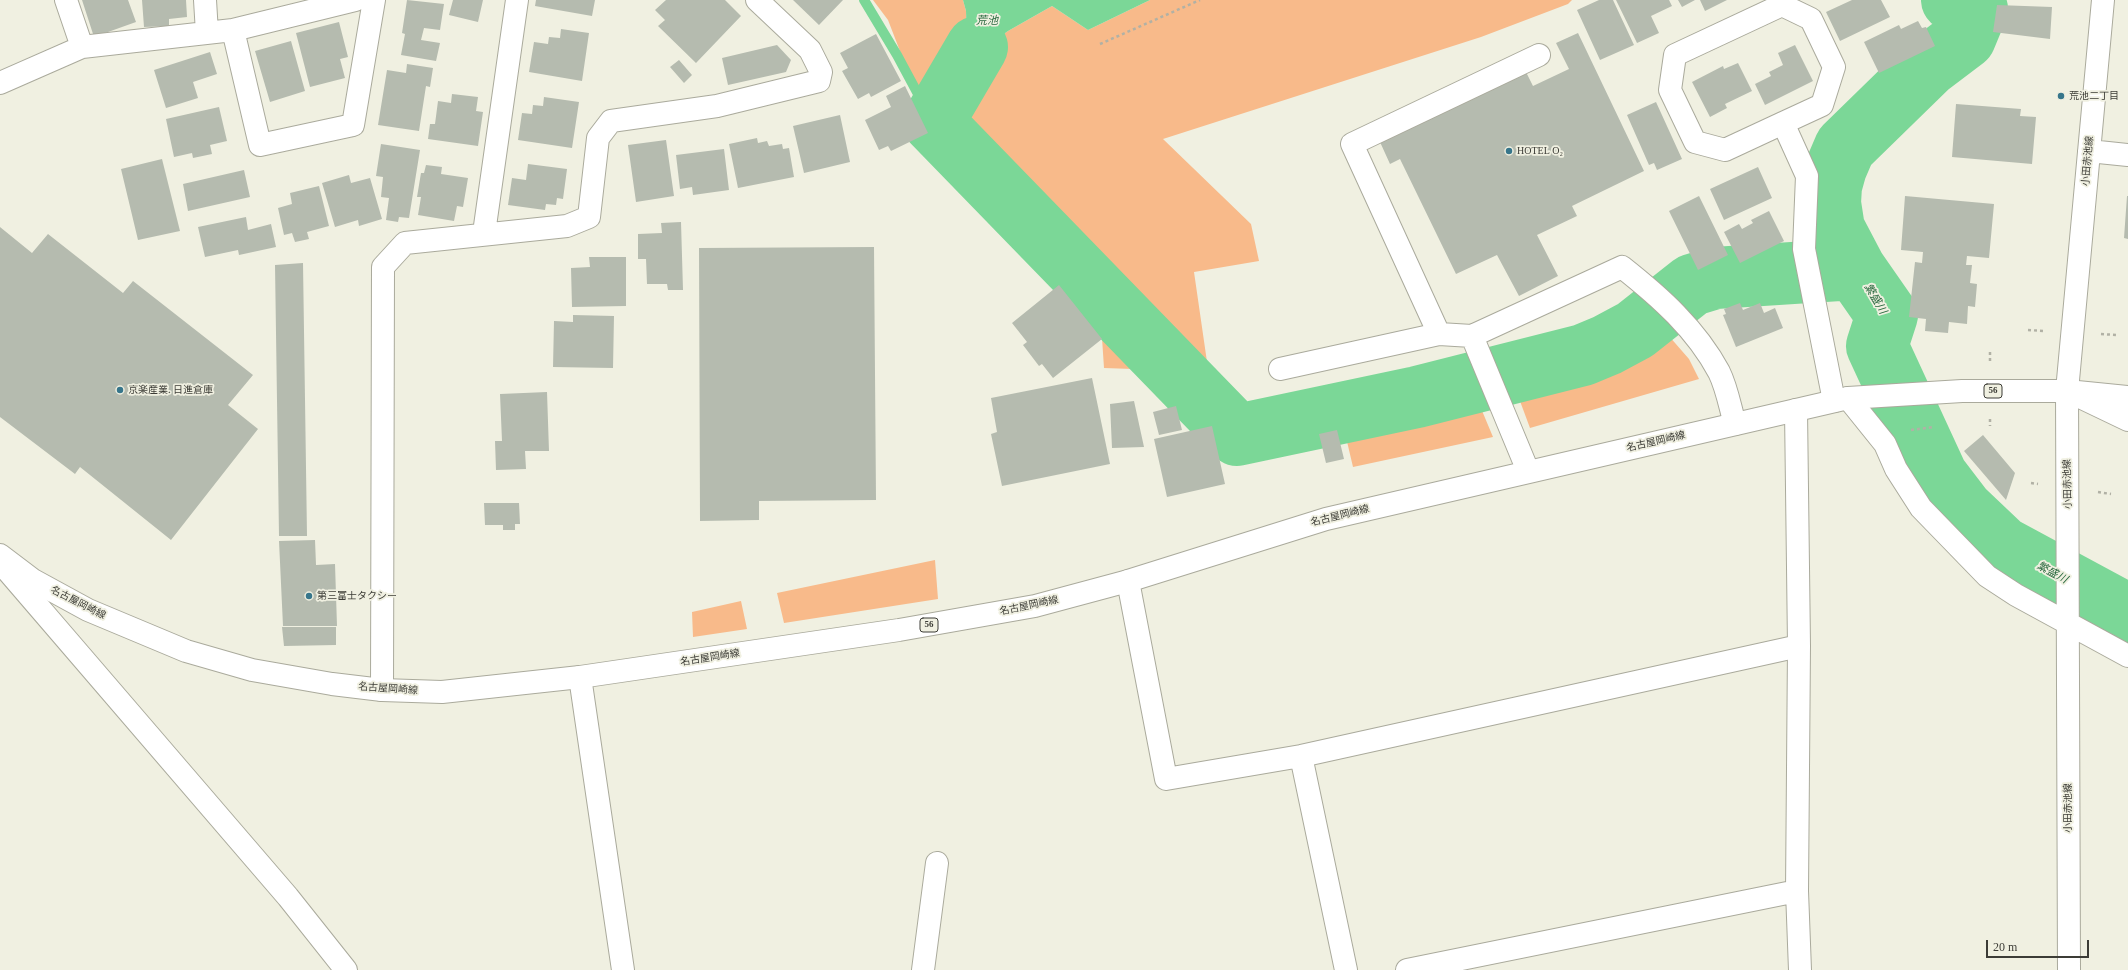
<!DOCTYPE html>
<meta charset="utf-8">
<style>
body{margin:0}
#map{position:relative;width:2128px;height:970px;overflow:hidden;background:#f0f0e1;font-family:"Times New Roman",serif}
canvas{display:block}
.scale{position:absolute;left:1986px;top:940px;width:103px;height:18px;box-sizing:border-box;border:2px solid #3c3c36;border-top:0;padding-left:5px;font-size:12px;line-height:14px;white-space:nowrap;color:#3c3c36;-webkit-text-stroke:3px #f0f0e1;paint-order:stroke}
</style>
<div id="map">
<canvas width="2128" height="970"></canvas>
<div class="scale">20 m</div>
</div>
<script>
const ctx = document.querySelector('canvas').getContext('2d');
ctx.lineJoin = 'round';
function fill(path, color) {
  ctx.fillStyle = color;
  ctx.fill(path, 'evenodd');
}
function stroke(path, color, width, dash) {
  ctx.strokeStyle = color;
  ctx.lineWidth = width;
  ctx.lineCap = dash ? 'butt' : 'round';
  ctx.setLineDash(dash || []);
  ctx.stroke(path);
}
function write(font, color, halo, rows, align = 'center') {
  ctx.font = font + ' "Times New Roman","Noto Sans JP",serif';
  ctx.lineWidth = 3.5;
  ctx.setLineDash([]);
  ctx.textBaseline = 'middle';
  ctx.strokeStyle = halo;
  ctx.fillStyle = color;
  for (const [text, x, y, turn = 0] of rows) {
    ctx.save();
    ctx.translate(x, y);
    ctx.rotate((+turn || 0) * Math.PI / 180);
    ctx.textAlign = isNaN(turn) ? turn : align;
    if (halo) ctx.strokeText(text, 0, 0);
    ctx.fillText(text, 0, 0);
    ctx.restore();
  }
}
const green = new Path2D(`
 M873,0H963L966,11L967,45L983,49L1008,31L1052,6L1088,30L1150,0H1572L1568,4L1481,37L1163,139L1251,224L1259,261L1194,272L1216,424L1161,370L1104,368L1100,308L932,134L888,20Z
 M1641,304L1689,359L1699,379L1530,428L1504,358L1557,344Z
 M1465,370L1493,437L1353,467L1337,399L1338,395Z
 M935,560L938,599L784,623L777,593Z
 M741,601L747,629L693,637L692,612Z`);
const water = new Path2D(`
 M963,0H1150L1088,30L1052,6L1008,31L983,49L967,45L966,11Z`);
const stream = new Path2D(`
 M864,0L897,55L933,122`);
const river = new Path2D(`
 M1952,0L1977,9L1965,38L1928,66L1845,147L1836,168L1831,186L1830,203L1834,229L1855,269L1887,315L1877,346L1937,476L1963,510L2002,547L2128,615
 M977,47L933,122L1237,435L1417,397L1583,355L1607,345L1635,330L1692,285L1715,278L1855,269`);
const building = new Path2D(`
 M82,0H128L136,22L94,37Z
 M142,0H186L187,17L169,19V26L144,27Z
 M407,0L444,4L440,30L424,28L421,40L440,43L436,61L401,55L405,34L402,33Z
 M453,0H483L478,22L449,15Z
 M536,0H595L592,16L535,6Z
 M666,0H725L741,16L696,63L658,26L665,20L655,10Z
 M793,0H843L819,25Z
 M1599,0H1613L1634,45L1600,60L1577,10Z
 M1616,0H1669L1672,6L1651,16L1659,33L1637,43Z
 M1678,0H1695L1682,7Z
 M1700,0H1727L1705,11Z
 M1852,0H1881L1890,17L1840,41L1826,12Z
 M1997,5L2052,7L2050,39L1993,32Z
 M1918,21L1922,28L1926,27L1935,46L1879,73L1864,42L1899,25L1901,29Z
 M339,22L348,57L340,59L345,78L310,87L296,33Z
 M561,29L589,33L582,81L529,72L534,42L548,44L549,37L560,38Z
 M1578,33L1644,171L1572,206L1577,216L1537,235L1558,276L1519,296L1497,255L1456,274L1400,159L1390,164L1380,142L1526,72L1533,86L1569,69L1556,43Z
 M876,34L901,81L871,97L869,93L858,99L842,71L848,68L840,53Z
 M291,41L305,91L270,102L255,51Z
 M777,45L791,60L786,72L728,85L722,58Z
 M1795,45L1813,81L1765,105L1755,84L1771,76L1769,72L1783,65L1778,53Z
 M210,52L217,74L193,82L198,98L166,108L154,70Z
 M679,60L692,75L684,83L670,67Z
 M1738,63L1752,91L1725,104L1727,108L1710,117L1692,82L1723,66L1724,69Z
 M407,64L433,68L430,87L426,86L419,131L378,125L387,70L406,73Z
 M905,86L928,133L891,151L888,146L879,150L865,120L891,107L886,96Z
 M452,94L478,97L476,111L483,112L478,146L428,139L430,124H435L438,101L451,103Z
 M544,97L579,102L572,148L518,140L522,113L532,114L533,105L543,106Z
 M1656,102L1682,159L1657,170L1654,163L1649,165L1627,115Z
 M1956,104L2021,109L2020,116L2036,117L2032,164L1952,157Z
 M219,107L227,141L210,145L212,154L193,158L192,153L174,157L166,119Z
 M840,115L850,162L804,173L793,126Z
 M757,138L758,143L767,141L769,146L782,144L783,149L789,148L794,177L738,188L729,144Z
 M666,140L674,196L636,202L628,145Z
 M381,144L420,150L409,218L399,217L398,222L386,220L389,198L381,197L383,177L376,176Z
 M724,149L729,190L693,195L692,187L680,189L676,155Z
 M162,159L180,231L138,240L121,169Z
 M528,164L567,169L563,199L557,198L556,205L546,204L545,210L508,205L512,178L526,180Z
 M426,165L442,167L441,174L468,178L463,207L457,206L454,221L418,215L421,197H417L421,173H424Z
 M1758,167L1772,198L1724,220L1710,189Z
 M244,170L250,197L188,211L183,184Z
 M349,175L351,183L370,178L382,219L359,226L358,220L335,227L322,183Z
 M319,186L329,226L307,232L309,239L295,242L292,233L284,235L278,208L292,204L290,193Z
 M1699,196L1728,255L1698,270L1669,211Z
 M1905,196L1994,204L1989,258L1967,256L1966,265H1972L1970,283L1977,284L1975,307L1968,306L1967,324L1949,322L1948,333L1925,331L1926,319L1909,317L1915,262L1922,263L1923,252L1901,250Z
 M2127,196H2128V239L2124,238Z
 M1769,211L1784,241L1740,263L1724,232L1739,224L1742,229L1753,223L1751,220Z
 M246,217L248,230L271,224L276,247L239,255L238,250L205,257L198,227Z
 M681,222L683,290H668L667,284H647L646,259H638V234L662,233L661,223Z
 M0,227L32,253L48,234L123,293L133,281L253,375L228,405L258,429L171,540L80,467L75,474L0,417Z
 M874,247L876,500L759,501V520L700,521L699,248Z
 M589,257H626V306L572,307L571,268L590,267Z
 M303,263L307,536H279L275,265Z
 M1059,285L1102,339L1053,378L1042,364L1039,366L1023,345L1027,342L1012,323Z
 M1740,303L1743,310L1760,303L1764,313L1775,308L1783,328L1736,347L1723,315L1726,314L1724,309Z
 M573,315L614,316L613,368L553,367L554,321L573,322Z
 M1092,378L1110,464L1002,486L991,434L997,432L991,398Z
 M547,392L549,451H525L526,469L496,470L495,441H502L500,394Z
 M1134,401L1144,447L1112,448L1110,404Z
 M1176,406L1182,430L1159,435L1153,412Z
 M1212,426L1225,484L1167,497L1154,439Z
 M1337,430L1344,459L1326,463L1319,434Z
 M1983,435L2015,473L2006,500L1964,451Z
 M484,503H519L520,524H515V530H503V525H485Z
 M315,540L316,565L335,564L337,626H283L279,541Z
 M282,627H336V645L284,646Z`);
const path = new Path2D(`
 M1100,44L1200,0
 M2028,330L2044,331
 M2101,334L2116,335
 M1990,352V362
 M1990,419V426
 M1911,430L1934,427
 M2031,483L2038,484
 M2098,492L2111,494`);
const minor = new Path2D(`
 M66,0L82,47
 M205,0L207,33
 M233,30L260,145L353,125L374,0
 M0,83L82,47L233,30L355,0
 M1783,123L1822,105L1834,67L1811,19L1782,5L1675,55L1670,90L1695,142L1725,150L1783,123L1807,176L1804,249L1834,401
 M2089,151L2128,155
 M484,233L517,0
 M1439,334L1352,144L1539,55
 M1472,336L1528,471
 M1280,369L1439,334L1472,336L1622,267C1660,297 1696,329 1719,372C1727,388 1730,407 1735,424
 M1848,398L1885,444L1896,469L1921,508L1987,576L2016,595L2128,656
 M1796,410L1799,646L1797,891L1800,970
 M0,562L288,897L346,970
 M1128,581L1166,779L1301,756L1799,646
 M580,677L623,970
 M382,690L383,267L405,243L567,226L589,217L598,138L611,121L717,106L819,81L821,72L810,50L757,0
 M1301,756L1346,970
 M923,970L937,863
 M1407,970L1797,891
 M2069,970L2067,391L2103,0`);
const major = new Path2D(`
 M2080,397L2128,420
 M0,555L33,580L88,610L186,651L252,670L332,684L382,690L442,692L580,677L899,630L1035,606L1128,581L1326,519L1848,398L1962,391H2067L2128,397`);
const markers = [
 [2061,96,4,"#37768b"],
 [1509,151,4,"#37768b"],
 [120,390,4,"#37768b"],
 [309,596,4,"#37768b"]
];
const shields = [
 [1993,391,18],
 [929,625,18]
];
const shieldNames = [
 ["56",1993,391],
 ["56",929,625]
];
const poiNames = [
 ["荒池二丁目",2069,96],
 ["HOTEL O₂",1517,151],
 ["京楽産業. 日進倉庫",128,390],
 ["第三富士タクシー",317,596]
];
const streetNames = [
 ["小田赤池線",2088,161,-85],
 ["名古屋岡崎線",1656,442,-13],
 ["小田赤池線",2068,484,-91],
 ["名古屋岡崎線",1340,516,-14],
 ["名古屋岡崎線",78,603,27],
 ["名古屋岡崎線",1029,606,-12],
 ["名古屋岡崎線",710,658,-9],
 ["名古屋岡崎線",388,689,4],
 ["小田赤池線",2068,808,-90]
];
const waterNames = [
 ["荒池",987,21],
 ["繁盛川",1875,299,59],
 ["繁盛川",2052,573,28]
];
fill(green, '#f8ba8a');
fill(water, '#7bd797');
stroke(stream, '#7bd797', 10);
stroke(river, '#7bd797', 62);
fill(building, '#b5bbaf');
stroke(minor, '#aaaa9c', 24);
stroke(major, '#aaaa9c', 24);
stroke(path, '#b1b1a5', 2.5, [3, 3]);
stroke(minor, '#fff', 22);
stroke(major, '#fff', 22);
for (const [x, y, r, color] of markers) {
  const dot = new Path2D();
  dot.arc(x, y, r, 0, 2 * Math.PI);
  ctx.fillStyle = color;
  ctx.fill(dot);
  stroke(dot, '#f0f0e1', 1.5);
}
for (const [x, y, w] of shields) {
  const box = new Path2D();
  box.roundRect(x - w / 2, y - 7, w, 14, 3);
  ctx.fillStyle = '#f0f0e1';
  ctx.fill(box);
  stroke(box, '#3c3c36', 1);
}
write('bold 9px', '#3c3c36', null, shieldNames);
write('10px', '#3c3c36', '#f0f0e1', poiNames, 'left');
write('10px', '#3c3c36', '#f0f0e1', streetNames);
write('italic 11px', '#27673d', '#f0f0e1', waterNames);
</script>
